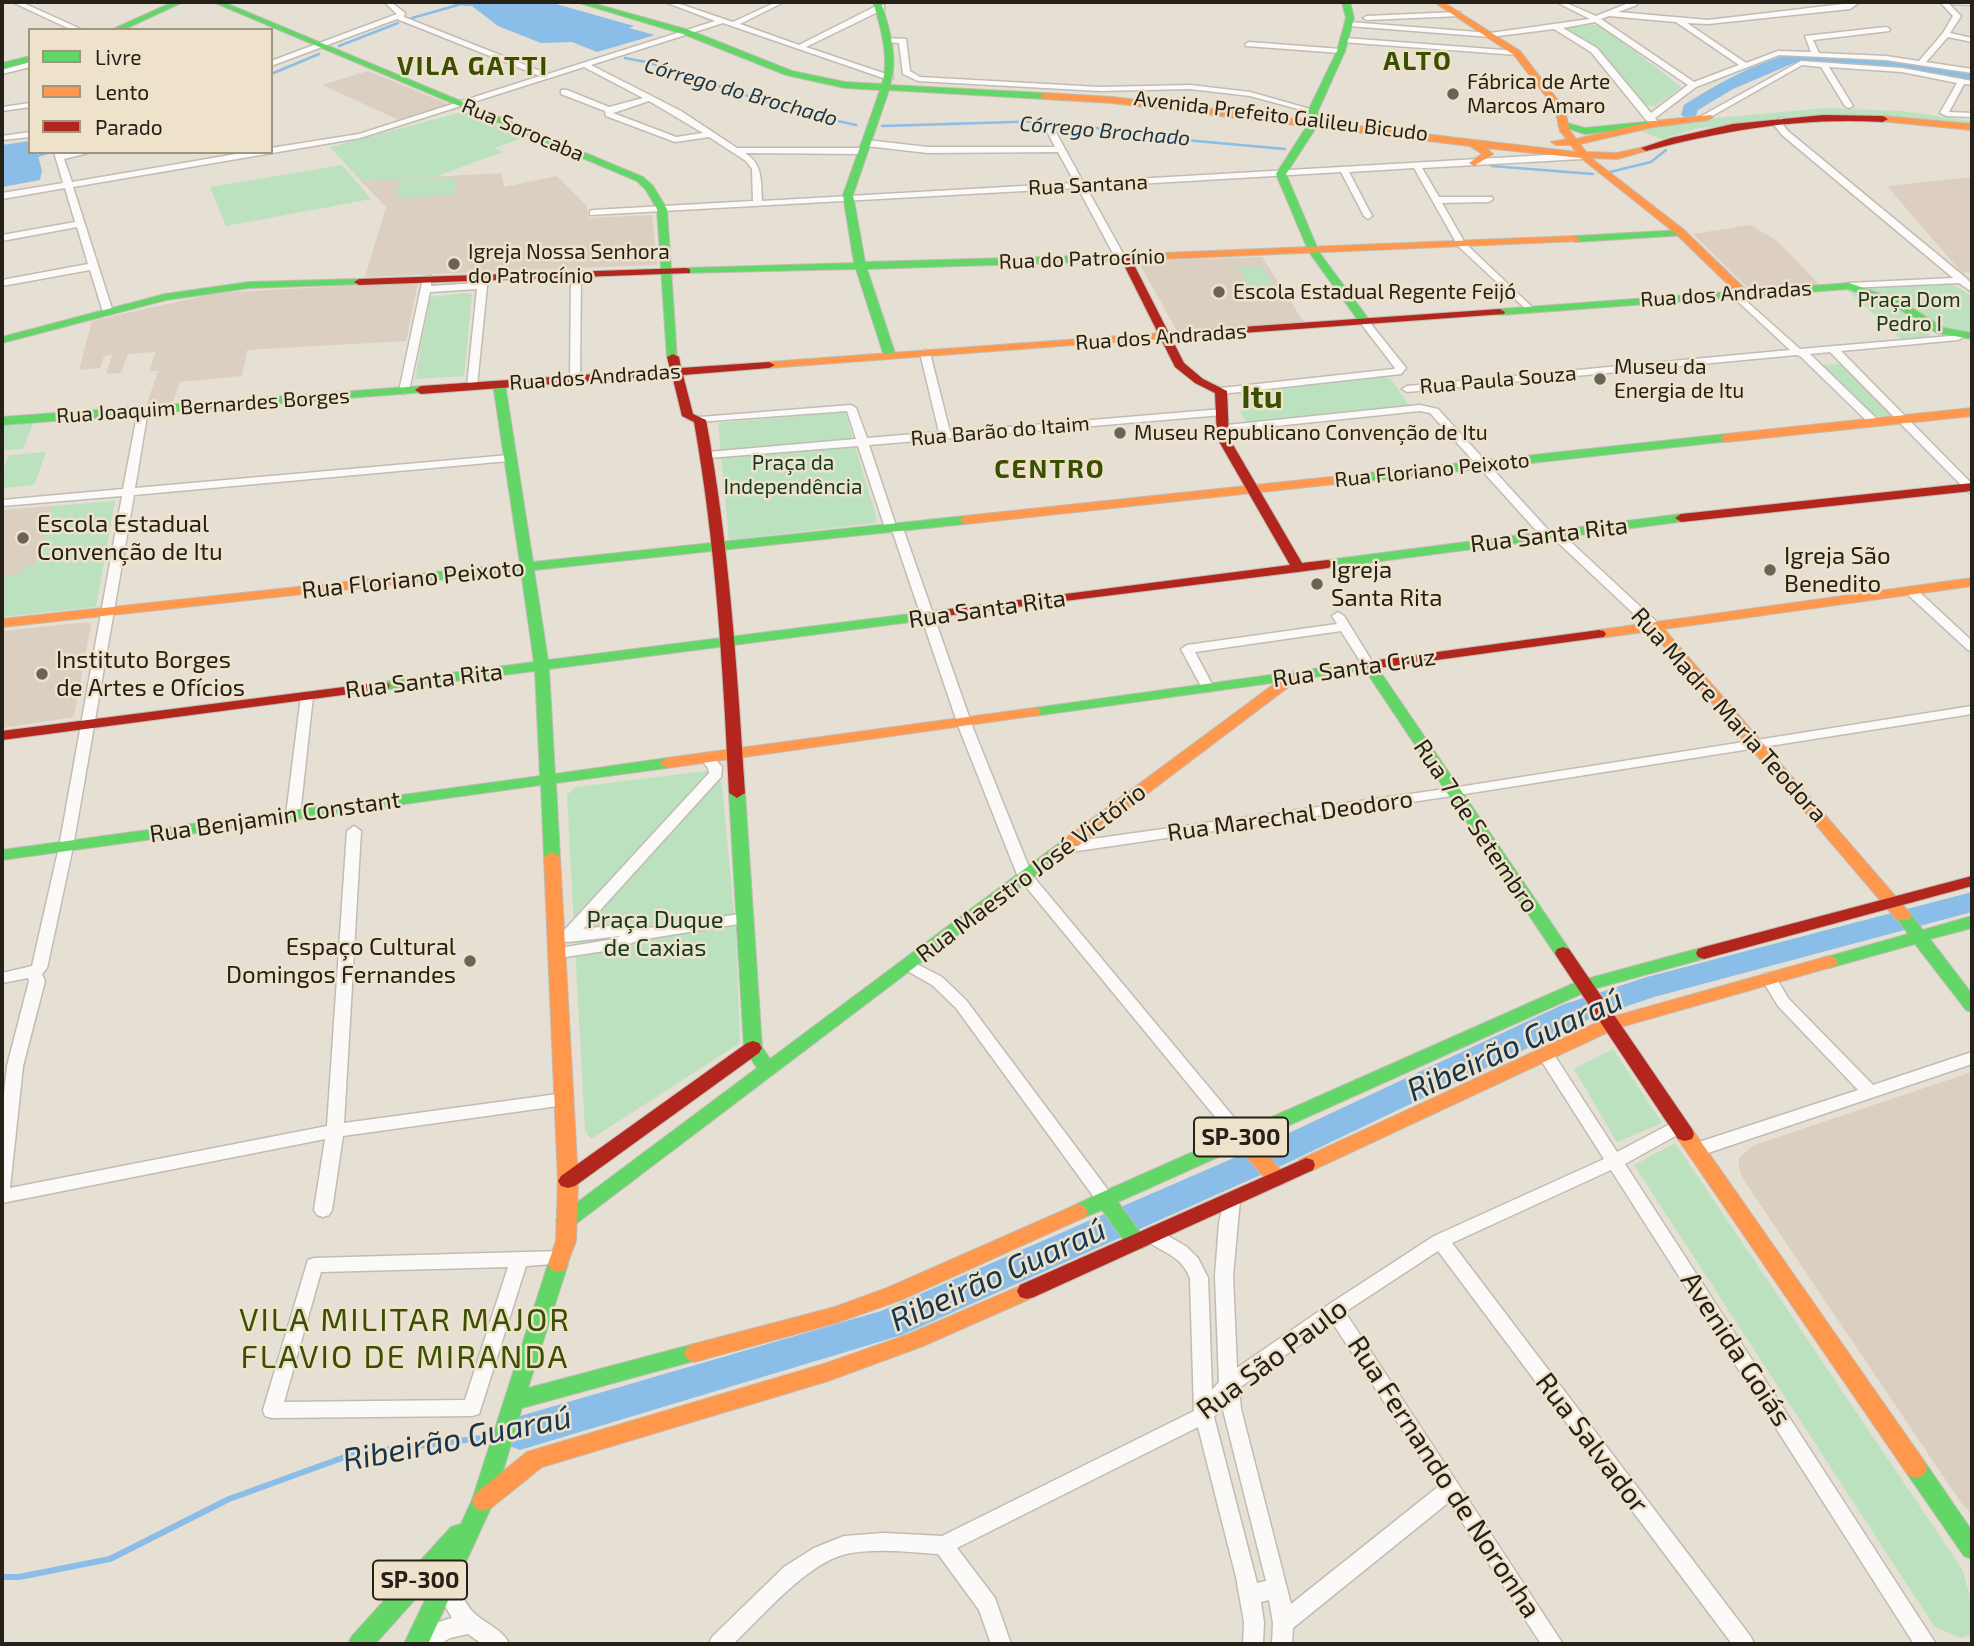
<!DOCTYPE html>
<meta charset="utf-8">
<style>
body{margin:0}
#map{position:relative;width:1974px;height:1646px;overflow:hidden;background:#e6dfd3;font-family:"Exo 2",sans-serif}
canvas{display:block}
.frame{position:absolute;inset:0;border:4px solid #252118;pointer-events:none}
.legend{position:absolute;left:28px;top:28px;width:245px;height:126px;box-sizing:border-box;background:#eee2cb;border:2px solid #9e9583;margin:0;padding:9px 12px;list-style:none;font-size:21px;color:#252118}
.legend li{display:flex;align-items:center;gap:14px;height:35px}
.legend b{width:35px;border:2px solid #9e9583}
</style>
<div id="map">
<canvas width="1974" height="1646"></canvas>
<div class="frame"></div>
<ul class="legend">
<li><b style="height:9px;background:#63d668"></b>Livre</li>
<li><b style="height:9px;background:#ff974d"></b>Lento</li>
<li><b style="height:9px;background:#b3261e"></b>Parado</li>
</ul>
</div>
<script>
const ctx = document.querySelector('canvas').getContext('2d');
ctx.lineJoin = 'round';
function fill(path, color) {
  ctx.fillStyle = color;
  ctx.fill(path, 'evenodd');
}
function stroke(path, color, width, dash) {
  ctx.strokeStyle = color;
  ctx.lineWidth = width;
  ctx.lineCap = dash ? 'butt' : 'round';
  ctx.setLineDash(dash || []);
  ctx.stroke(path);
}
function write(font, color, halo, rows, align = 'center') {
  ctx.font = font + ' "Exo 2",sans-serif';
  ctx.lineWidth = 5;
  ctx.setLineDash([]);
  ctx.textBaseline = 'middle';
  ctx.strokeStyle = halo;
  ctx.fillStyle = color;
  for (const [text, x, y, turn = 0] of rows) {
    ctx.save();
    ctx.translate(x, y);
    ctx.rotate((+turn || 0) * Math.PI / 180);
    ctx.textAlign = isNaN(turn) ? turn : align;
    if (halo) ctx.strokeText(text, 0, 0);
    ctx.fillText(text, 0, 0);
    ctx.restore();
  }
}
const industrial = new Path2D(`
 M1972,177V272L1962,273L1887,186Z
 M1750,225L1777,241L1820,285L1750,290L1693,234Z`);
const education = new Path2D(`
 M368,71L448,104L449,105L401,121L322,85Z
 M501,173L504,187L557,176L587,206L588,218L652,215L657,265L365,277L386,207L361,181Z
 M1262,257L1304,322L1177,331L1138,261Z
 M418,282L406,341L247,350L242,376L180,382L172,404L146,406L158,371H149L156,352L128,354L121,373L106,374L112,355L104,356L100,368L79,370L92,321L216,293Z
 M53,506L35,566L21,574L2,576V510Z
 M88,622L91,625L74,717L2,728V631Z
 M1972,1072V1514L1962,1504L1743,1179L1739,1168V1158L1754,1145Z`);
const green = new Path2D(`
 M1587,24L1602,26L1681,87L1656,106L1645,105L1602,53L1566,29Z
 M1826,108L1901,111L1972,121V124L1883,116L1698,128L1661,139L1639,130L1693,120Z
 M466,111L526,137L494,148L503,152L434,177L361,181L330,147Z
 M342,165L371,199L226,226L210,187Z
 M456,178L454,195L397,198L399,181Z
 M1261,266L1274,286L1251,288L1237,267Z
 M1951,284L1972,296V332L1929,330V337L1902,340L1846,289Z
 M467,293L472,295L464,376L415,379L430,297Z
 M1845,364L1893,416H1872L1821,365Z
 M1384,377L1391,379L1409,405L1405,408L1251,423L1246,422L1240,412L1246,407L1239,394L1242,391Z
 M845,412L877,520L875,523L729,540L718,423Z
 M34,421L23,449L2,450V424Z
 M46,452L34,485L2,488V473L9,455Z
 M115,501L96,607L2,617V576L21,574L23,567L35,566L53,506Z
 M705,771L716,774L722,784L736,934L740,1043L591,1139L585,1131L567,795L576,787Z
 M1613,1049L1662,1123L1617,1142L1574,1069Z
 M1675,1143L1962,1569L1972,1603V1634L1960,1638L1934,1626L1634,1165Z`);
const water = new Path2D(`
 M462,2H549L634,26L629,28L655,35L597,52L572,42L541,43L498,26L472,6L452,5Z
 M30,141V152H37L42,171L40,180L2,187V145Z`);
const streamFar1 = new Path2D(`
 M412,18L458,5
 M339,46L398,23
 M625,58L651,63L792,111L856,125
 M271,74L319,54
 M882,126L1046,121L1174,139L1285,149
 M34,157L47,153
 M1492,166L1593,174
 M1610,172L1651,162L1666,150`);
const stream = new Path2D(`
 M2,1577H19L110,1559L229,1499L353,1454L490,1437`);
const river = new Path2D(`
 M1794,53L1900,60L1972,72V82L1900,70L1794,63L1733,89L1698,110L1695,118L1689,120L1681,115L1684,105C1719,83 1754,63 1794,53Z
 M1972,892V912L1654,997L1584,1021L1283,1165L902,1335L520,1450L507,1445L501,1433L507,1421L520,1416L881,1311L1259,1147L1562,1005L1647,977Z`);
const street = new Path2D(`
 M12,2H21L83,30H72Z
 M384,2H391L405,13L404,17L548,74L715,21L665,2H674L733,22L776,2H784L740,24L799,45L878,5H884V9L806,47L892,76L893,78L889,80L723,23L591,65L681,111L737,148H863L867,151L863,154L745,153C763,164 761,181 762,201L1075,183L1058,152L928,153L866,146L862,143L866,140L928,147H1055L1045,127L1049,125L1053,127L1083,182L1582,153L1586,156L1582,159L1422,168L1439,197H1492L1493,199L1489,202L1442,203L1465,243L1532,307L1534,309L1529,312L1458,246L1414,168L1349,172L1372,216L1368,219L1364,216L1341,172L1086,187L1125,257L1120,260L1115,257L1078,188L590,215V211L593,210L753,201L752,169L746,161L709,137L675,142L606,116L605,111L561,94V90H567L609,107L643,98L584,67L360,138L73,187L113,312L111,314L103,312L90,270L2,286V280L88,264L77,227L2,241V235L75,222L65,188L2,199V193L63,183L54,152H92L64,159L72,182L248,152H271V148L359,134L540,76L397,19L271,66V61L397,14ZM649,101L703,133L676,137L613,113Z
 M1556,2H1564L1596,16L1631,2H1637V5L1618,12L1708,20L1860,2L1850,9L1708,24L1687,23L1746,63L1778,51L1811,52L1805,36L1886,27L1890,29L1889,31L1813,40L1819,53L1886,56L1919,61L1943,33L1953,16L1940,2H1972V5L1949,4L1961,16L1950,33L1972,38V42L1948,37L1926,62L1972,69V73L1886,60L1779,55L1696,87L1655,118L1659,123L1655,125L1646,120L1591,52L1554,29L1490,37L1349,26L1345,24L1349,22L1490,33L1590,19ZM1609,16L1676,22L1739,65L1694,82L1601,19ZM1595,22L1688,85L1651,113L1597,48L1563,28Z
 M1457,12H1460V16L1367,20L1363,18L1367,16Z
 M887,38L906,39L910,71L920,77L1100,87L1190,85L1250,92L1317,111L1313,113L1250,96L1190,89L1100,91L918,81L903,74L899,43L884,42V38Z
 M1345,38L1517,51L1521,53L1517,55L1342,42V38Z
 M1249,42L1341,49L1345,51L1341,53L1246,46L1245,44Z
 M1801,61L1902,68L1972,81V85L1964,84L1949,112L1972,113V117L1947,116L1940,113L1957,83L1902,72L1829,67L1853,106L1849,108L1845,106L1821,67L1802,65L1705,120L1698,118Z
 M27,63H30V67L2,74V70Z
 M30,103V107L2,111V107Z
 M1780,118L1787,120L1783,125L1788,131L1966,278L1972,284V292L1959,283L1846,288V284L1849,283L1953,278L1782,135L1774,125Z
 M30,132V137L2,140V136Z
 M576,270L581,273L580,378L575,381L570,378L571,273Z
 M480,274L488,276L477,386L472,389L467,386L477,289L430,292L409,391L404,394L400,393L399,391L423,278L431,276V286L478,283Z
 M1735,291L1800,349L1962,335L1963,337L1958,340L1841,351L1972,484V493L1968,492L1830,352L1810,354L1878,420V424H1870L1800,356L1796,355L1407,392L1402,389L1407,386L1790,350L1732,296L1730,294Z
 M1364,318L1367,319L1406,368L1401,374L1221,394L1216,391L1221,388L1394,369L1395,368L1359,321Z
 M925,350L930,353L950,432L1222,409L1227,412L1222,415L869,445L896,526L904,531L973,728L1032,875L1247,1133L1249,1137L1247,1141L1241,1143L1235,1141L1018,877L959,728L893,533L885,528L858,446L708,458L703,455L708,452L856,439L847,411L696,422V418L700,417L851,405L856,408L867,438L939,432L920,353Z
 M1420,405L1438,409L1551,533L1556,531L1560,532L1659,624L1661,627L1659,630H1651L1551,536L1546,538L1542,537L1430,413L1420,411L1227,431L1222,428L1227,425Z
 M143,407L148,410L135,488L509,455L514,458L509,461L134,495L73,847L47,968L42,974L45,981L23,1066L10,1188L327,1126L347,831L354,826L361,831L344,1123L565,1093L571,1095L573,1099L571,1103L565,1105L343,1136L332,1210L329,1215L323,1217L317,1215L314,1210L325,1139L2,1203V1113L7,1066L29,981L28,978L2,983V973L32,966L59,847L122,496L2,506V500L123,489L138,410Z
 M1911,587L1915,588L1972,641V651L1968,650L1907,594L1905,591Z
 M1338,612L1344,616L1375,666L1373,669H1365L1341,631L1195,652L1214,688L1208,692L1202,688L1181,649L1187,645L1337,624L1332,616Z
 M307,692L313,696L300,815L293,819L286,815L301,696Z
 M1972,706V714L1452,796L1064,853L1057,848L1064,843L1452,788Z
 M706,753L711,754L722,767L721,777L583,929L617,925L636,930L746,913L751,914L753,918L751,922L639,940L617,949L559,958L554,957L551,953L554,949L614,939L621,936L568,942L560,941L558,937L709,773L708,768L699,757Z
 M909,960L942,977L966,1000L1111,1194L1114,1199L1111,1204L1105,1206L1099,1204L956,1008L932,985L904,969L901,965L904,961Z
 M1769,973L1774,974L1788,998L1873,1085L1972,1052V1064L1702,1155L1696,1156L1690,1155L1688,1150L1690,1145L1858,1090L1778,1006L1761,978L1764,974Z
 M1545,1048L1551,1050L1617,1152L1674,1122L1680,1120L1686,1122L1688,1126L1686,1130L1625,1164L1936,1644H1914L1611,1170L1452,1243L1751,1637L1754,1644H1732L1438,1251L1345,1312L1563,1644H1541L1449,1502L1293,1628L1292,1644H1272L1273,1623L1269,1600L1261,1602L1264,1622L1263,1644H1243L1244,1622L1236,1577L1198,1427L957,1548L995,1598L1011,1644H991L979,1610L938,1554C908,1552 875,1548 846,1554C807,1563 762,1617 733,1644H709L712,1637L784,1567L814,1548L844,1536L883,1533L942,1536L1194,1411L1190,1278C1179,1250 1153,1252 1143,1235L1146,1230L1152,1228L1158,1230L1187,1247L1198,1258L1208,1278L1212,1390L1219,1382L1215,1276L1219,1223L1225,1195L1231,1193L1237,1195L1240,1200L1233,1276L1237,1368L1328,1305L1434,1236L1604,1159L1537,1054L1539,1050ZM1332,1322L1439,1486L1291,1604L1241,1409L1239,1388ZM1222,1406L1266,1581L1257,1583L1214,1417Z
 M560,1251L566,1253L569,1258L566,1263L526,1266L479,1414L472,1416L272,1418L265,1416L263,1410L308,1260L314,1258ZM508,1267L465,1400L284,1402L321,1272Z
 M445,1578C458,1583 463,1602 473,1612C484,1623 504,1630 509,1644H482L468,1634L450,1638L440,1644H412C417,1631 438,1621 452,1618L435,1588L438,1581Z`);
const fast = new Path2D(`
 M173,2H183L123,30H111Z
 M213,2H223L643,177L653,186L667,209L677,359L667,357L657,209L646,190L637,181Z
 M576,2H588L689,30L792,71L845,82L882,84C890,59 881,27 873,2H881C889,27 899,59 890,85L1044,93L1048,96L1044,99L889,90L853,195L865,262L1116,255L1121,258L1116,261L867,269L896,356L890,359L884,356L856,269L682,273V269L686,268L854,263L843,195L880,90L845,88L786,75L683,34Z
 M1342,2H1350L1354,18L1345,51L1318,111L1317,126L1286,174L1319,252L1370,321L1364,324L1360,323L1309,252L1276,174L1307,126L1308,111L1337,51L1346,18Z
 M30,56V62L2,69V63Z
 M1654,121L1657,122V126L1585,134L1558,125L1563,122L1585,128Z
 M1682,230L1687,233L1686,235L1575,242L1570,239L1575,236Z
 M359,279L364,282L363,284L249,288L166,300L2,343V337L165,294L249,282Z
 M1849,283L1901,301L1944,328L1972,333V339L1937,333L1893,305L1848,289L1500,315L1495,312L1500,309Z
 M499,381L505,384L533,562L965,516L971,520L965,524L534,570L548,660L949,609L956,613L949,617L549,669L555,774L667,758L675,763L667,768L556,783L560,857L552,862L544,857L541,785L2,860V850L540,776L535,671L383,690L376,686L383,682L534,662L521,571L399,584L392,580L399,576L520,563L493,384Z
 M421,386L427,390L425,392L2,425V417Z
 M1726,434L1730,435V441L1359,482L1353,478L1359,474Z
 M1681,514L1686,515V521L1328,568L1321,564L1328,560Z
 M1371,661L1378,665L1377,667L1569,949L1571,953L1569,957H1557L1365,670L1034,716L1027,712L1034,708Z
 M737,788L745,793L762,1047L770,1059L1066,838L1072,837L1080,842L573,1226L566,1229L559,1226L556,1221L559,1216L757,1068L744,1048L729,793Z
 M1903,910L1909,912L1923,930L1972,916V928L1930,939L1972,994V1012L1966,1010L1915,944L1829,968L1823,966L1820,962L1823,958L1908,934L1895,916Z
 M1704,947L1710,949L1712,953L1710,957L1590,990L1118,1202L1143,1236L1146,1242L1143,1248L1136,1250L1129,1248L1102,1210L1078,1220L1071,1217L1068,1212L1071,1207L1098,1194L1579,981Z
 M558,1256L565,1258L568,1264L528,1388L694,1344L701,1347L704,1353L701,1359L522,1408L494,1501L428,1644H404L437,1575L375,1644H348L352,1636L451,1527L461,1524L472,1500L548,1264L551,1258Z
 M1916,1458L1924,1461L1972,1531V1559L1964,1556L1908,1475L1905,1468L1908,1461Z`);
const slow = new Path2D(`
 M1434,2H1443L1520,51L1564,108L1570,131L1576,139L1654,121L1711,115L1713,117L1708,120L1654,127L1580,144L1586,152L1617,153L1649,146V150L1617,159L1591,158L1683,229L1747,291V295H1739L1675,233L1581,158L1486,148L1493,154L1474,166L1469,163L1482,154L1470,146L1112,103L1044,99L1040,96L1044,93L1112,97L1576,152L1571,145H1556L1551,142L1567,139L1560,131L1555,108L1514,55Z
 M1883,116L1972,124V130L1880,121V117Z
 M1575,236L1580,239L1579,241L1116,261L1111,258L1116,255Z
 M1242,327L1246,328V332L769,368L763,365L769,362Z
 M1972,408V416L1726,442L1720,438L1726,434Z
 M1359,474L1363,475V481L965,524L959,520L965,516Z
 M399,576L406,580L404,583L2,627V619Z
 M1972,578V586L1664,629L1909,912L1911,916L1909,920H1897L1651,631L1599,638L1592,634L1599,630Z
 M1290,675L1297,679L1295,682L1078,846H1066L1064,842L1066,838L1285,676Z
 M1034,708L1039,709L1041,712L1039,715L667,768L659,763L667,758Z
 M552,852L560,857L578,1181L576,1241L565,1270L558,1272L551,1270L548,1264L556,1241L558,1181L544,857Z
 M1829,956L1835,958L1838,962L1835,966L1617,1028L1313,1170L1306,1172L1299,1170L1297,1165L1299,1160L1605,1019Z
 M1685,1127L1692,1129L1924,1461L1927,1468L1924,1475L1916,1478L1908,1475L1678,1139L1676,1134L1678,1129Z
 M1241,1130L1248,1132L1284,1174L1287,1179L1284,1184L1277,1186L1270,1184L1234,1142L1232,1137L1234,1132Z
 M1078,1204L1085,1207L1088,1212L1085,1217L901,1300L836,1323L694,1362L687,1359L684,1353L687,1347L694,1344L835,1307L887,1288Z
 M1027,1283L1034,1285L1037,1291L1034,1297L923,1346L828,1381L542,1467L491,1508L483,1511L475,1508L472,1501L475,1494L527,1452L827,1363L909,1334Z`);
const jam = new Path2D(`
 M1823,115L1883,116L1888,119L1883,122C1801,117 1725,130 1646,151L1641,148L1671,138L1733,124Z
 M1125,254L1130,257L1184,363L1203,379L1227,391L1229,438L1302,563L1328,560L1335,564L1328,568L1298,572L944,616L942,613L949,609L1290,565L1217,438L1215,393L1195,383L1175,367L1120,257Z
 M686,268L690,269V273L359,285L354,282L359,279Z
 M1500,309L1505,312L1504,314L1242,333L1236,330L1242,327Z
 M673,354L679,357L681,368L769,362L775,365L769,368L683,375L693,414L706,420C729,543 737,668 745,793L737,798L729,793C723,669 716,545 694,422L682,416L672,375L421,394L415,390L421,386L670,369L667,357Z
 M1972,483V491L1681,522L1675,518L1681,514Z
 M1599,630L1604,631L1606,634L1604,637L1371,669L1364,665L1371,661Z
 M383,682L388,683L390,686L388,689L2,740V731Z
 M1972,876V886L1704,959L1698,957L1696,953L1698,949L1704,947Z
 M1563,947L1569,949L1692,1129L1694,1134L1692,1139L1685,1141L1678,1139L1557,957L1555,953L1557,949Z
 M753,1041L759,1043L762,1048L759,1053L575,1186L568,1188L561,1186L558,1181L561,1176L747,1043Z
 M1306,1158L1313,1160L1315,1165L1313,1170L1034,1297L1027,1299L1020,1297L1017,1291L1020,1285Z`);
const markers = [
 [1453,94,7,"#696459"],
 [454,264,7,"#696459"],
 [1219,292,7,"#696459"],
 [1600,379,7,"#696459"],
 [1120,433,7,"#696459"],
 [23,538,7,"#696459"],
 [1770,570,7,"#696459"],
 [1317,584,7,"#696459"],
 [42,674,7,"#696459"],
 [470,961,7,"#696459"]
];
const farPoinames = [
 ["Fábrica de Arte",1467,82],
 ["Marcos Amaro",1467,106],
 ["Igreja Nossa Senhora",468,252],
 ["do Patrocínio",468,276],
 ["Escola Estadual Regente Feijó",1233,292],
 ["Museu da",1614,367],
 ["Energia de Itu",1614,391],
 ["Museu Republicano Convenção de Itu",1134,433]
];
const farWaternames = [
 ["Córrego do Brochado",741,92,16],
 ["Córrego Brochado",1105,131,5]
];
const farStreetnames = [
 ["Avenida Prefeito Galileu Bicudo",1281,116,7],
 ["Rua Sorocaba",523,130,23],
 ["Rua Santana",1088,185,-3],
 ["Rua do Patrocínio",1082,259,-2],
 ["Rua dos Andradas",1726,294,-4],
 ["Rua dos Andradas",1161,337,-4],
 ["Rua dos Andradas",595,377,-4],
 ["Rua Paula Souza",1498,380,-5],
 ["Rua Joaquim Bernardes Borges",203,406,-4],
 ["Rua Barão do Itaim",1000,431,-5],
 ["Rua Floriano Peixoto",1432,470,-6]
];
const farParknames = [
 ["Praça Dom",1909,300],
 ["Pedro I",1909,324],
 ["Praça da",793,463],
 ["Independência",793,487]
];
const shields = [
 [1241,1137,94],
 [420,1580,94]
];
const shieldNames = [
 ["SP-300",1241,1137],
 ["SP-300",420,1580]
];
const poiNames = [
 ["Escola Estadual",37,524],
 ["Convenção de Itu",37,552],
 ["Igreja São",1784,556],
 ["Benedito",1784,584],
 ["Igreja",1331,570],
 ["Santa Rita",1331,598],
 ["Instituto Borges",56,660],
 ["de Artes e Ofícios",56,688],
 ["Espaço Cultural",456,947,"right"],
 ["Domingos Fernandes",456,975,"right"]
];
const streetNames = [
 ["Rua Santa Rita",1549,535,-7],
 ["Rua Floriano Peixoto",413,579,-6],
 ["Rua Santa Rita",987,609,-8],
 ["Rua Santa Cruz",1354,668,-8],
 ["Rua Santa Rita",424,681,-7],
 ["Rua Madre Maria Teodora",1729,715,48],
 ["Rua Marechal Deodoro",1290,816,-8],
 ["Rua Benjamin Constant",275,817,-8],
 ["Rua 7 de Setembro",1476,826,56],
 ["Rua Maestro José Victório",1031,873,-37]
];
const parkNames = [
 ["Praça Duque",655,920],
 ["de Caxias",655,948]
];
const farDistrictnames = [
 ["ALTO",1418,61],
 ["VILA GATTI",473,66],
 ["CENTRO",1050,469]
];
const nearStreetnames = [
 ["Avenida Goiás",1736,1349,57],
 ["Rua São Paulo",1272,1359,-37],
 ["Rua Salvador",1592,1443,53],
 ["Rua Fernando de Noronha",1444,1477,57]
];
const farTownnames = [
 ["Itu",1262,397]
];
const nearWaternames = [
 ["Ribeirão Guaraú",1515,1045,-24],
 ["Ribeirão Guaraú",998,1275,-24],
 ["Ribeirão Guaraú",457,1439,-11]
];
const nearNeighbourhoodnames = [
 ["VILA MILITAR MAJOR",405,1320],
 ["FLAVIO DE MIRANDA",405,1357]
];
fill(industrial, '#dccfc1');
fill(education, '#dbcfc1');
fill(green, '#bce1bf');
fill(water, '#8abde7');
stroke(streamFar1, '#8abde7', 2.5);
stroke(stream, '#8abde7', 6);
fill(river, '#8abde7');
stroke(street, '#c1bcb3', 3);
stroke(fast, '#c1bcb3', 2);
stroke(slow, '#c1bcb3', 2);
stroke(jam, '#c1bcb3', 2);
fill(street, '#fbfaf8');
fill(fast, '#63d668');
fill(slow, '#ff974d');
fill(jam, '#b3261e');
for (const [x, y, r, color] of markers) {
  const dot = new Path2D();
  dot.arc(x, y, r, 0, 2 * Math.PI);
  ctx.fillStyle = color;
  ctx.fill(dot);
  stroke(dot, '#eee2cb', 2.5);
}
write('21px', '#252118', '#eee2cb', farPoinames, 'left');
write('italic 21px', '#14344f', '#eee2cb', farWaternames);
write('21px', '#252118', '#eee2cb', farStreetnames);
write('21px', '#143921', '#eee2cb', farParknames);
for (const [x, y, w] of shields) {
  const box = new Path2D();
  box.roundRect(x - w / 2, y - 19.5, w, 39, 5);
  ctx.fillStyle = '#eee2cb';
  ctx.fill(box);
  stroke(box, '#252118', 2);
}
write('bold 23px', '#252118', null, shieldNames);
write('24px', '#252118', '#eee2cb', poiNames, 'left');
write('24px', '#252118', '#eee2cb', streetNames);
write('24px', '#143921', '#eee2cb', parkNames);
ctx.letterSpacing = '2px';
write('bold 26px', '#394f01', '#eee2cb', farDistrictnames);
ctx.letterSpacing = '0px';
write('28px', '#252118', '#eee2cb', nearStreetnames);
write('bold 32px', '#394f01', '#eee2cb', farTownnames);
write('italic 32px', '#14344f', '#eee2cb', nearWaternames);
ctx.letterSpacing = '2px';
write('32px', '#394f01', '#eee2cb', nearNeighbourhoodnames);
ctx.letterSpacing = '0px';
</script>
